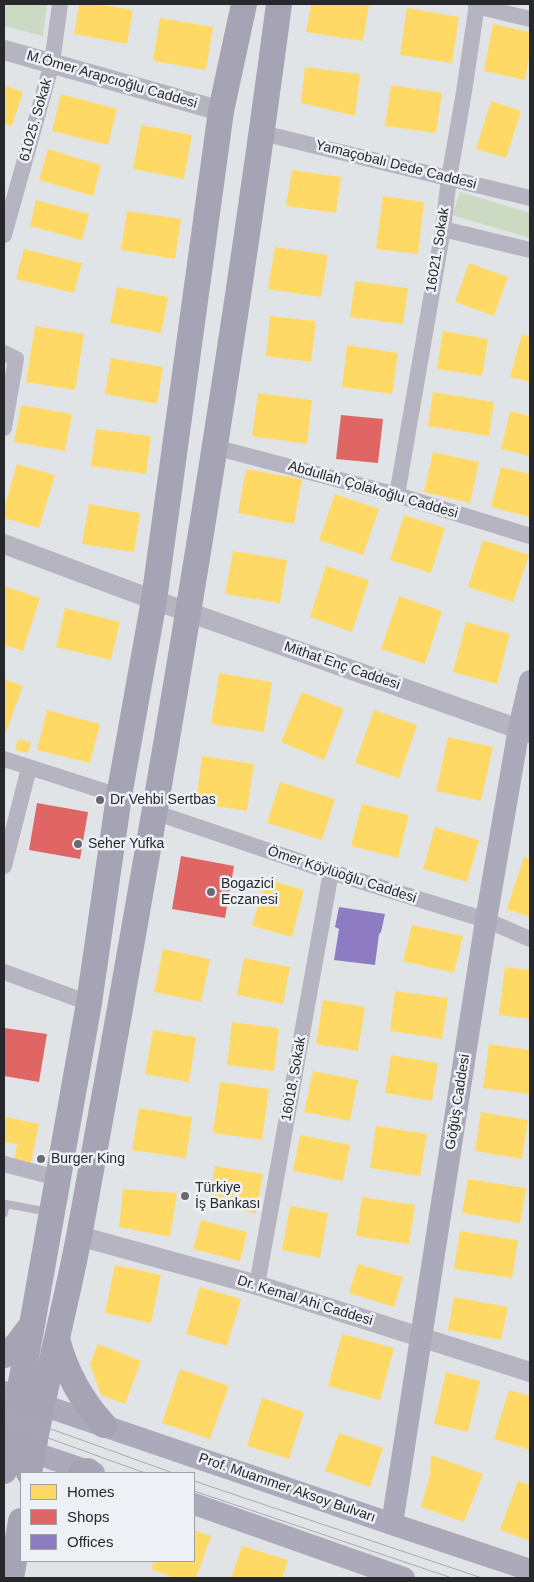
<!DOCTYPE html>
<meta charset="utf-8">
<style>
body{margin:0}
#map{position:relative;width:534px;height:1582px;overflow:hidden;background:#e1e4e7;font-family:Helvetica,sans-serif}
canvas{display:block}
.frame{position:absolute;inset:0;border:5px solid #27282b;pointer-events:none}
.legend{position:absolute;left:20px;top:1472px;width:175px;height:90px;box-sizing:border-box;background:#edf1f6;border:1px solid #9ea1a5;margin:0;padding:6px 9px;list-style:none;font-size:15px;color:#27282b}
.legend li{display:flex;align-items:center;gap:10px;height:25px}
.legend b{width:25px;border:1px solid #9ea1a5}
</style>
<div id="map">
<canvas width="534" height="1582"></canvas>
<div class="frame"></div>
<ul class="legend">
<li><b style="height:14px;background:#ffd966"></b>Homes</li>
<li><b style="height:14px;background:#e06666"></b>Shops</li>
<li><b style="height:14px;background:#8e7cc3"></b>Offices</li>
</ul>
</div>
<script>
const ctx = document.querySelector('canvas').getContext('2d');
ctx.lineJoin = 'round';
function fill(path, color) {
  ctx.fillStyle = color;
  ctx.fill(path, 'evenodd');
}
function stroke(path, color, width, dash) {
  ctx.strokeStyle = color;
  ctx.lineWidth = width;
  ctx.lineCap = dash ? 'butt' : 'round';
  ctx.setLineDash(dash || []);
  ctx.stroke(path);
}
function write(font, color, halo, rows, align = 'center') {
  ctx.font = font + ' Helvetica,sans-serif';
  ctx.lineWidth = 5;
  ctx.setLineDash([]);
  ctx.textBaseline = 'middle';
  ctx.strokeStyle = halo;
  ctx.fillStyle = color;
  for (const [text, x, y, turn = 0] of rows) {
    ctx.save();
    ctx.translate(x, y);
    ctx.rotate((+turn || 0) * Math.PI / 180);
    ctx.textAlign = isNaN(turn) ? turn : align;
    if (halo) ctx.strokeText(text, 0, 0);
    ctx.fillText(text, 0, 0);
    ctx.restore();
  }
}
const green = new Path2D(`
 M4,4H47L43,36L4,26Z
 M460,192L530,213V238L452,215Z`);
const homes = new Path2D(`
 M79,4H97L133,10L127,44L74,34Z
 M311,4H369L363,41L306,32Z
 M407,8L459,17L452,63L400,55Z
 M160,18L213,27L206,70L153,61Z
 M493,24L530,32V51L525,80L484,71Z
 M305,67L360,74L355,116L301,103Z
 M4,85L23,92L12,126L4,124Z
 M391,85L442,93L436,133L385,126Z
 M61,94L117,109L108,145L52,131Z
 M491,101L521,111L506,158L476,149Z
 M141,125L192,135L184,179L133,169Z
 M48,149L101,165L93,196L39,180Z
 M292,170L341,177L336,213L286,206Z
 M383,196L424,202L418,254L376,249Z
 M36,200L89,214L82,240L30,226Z
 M127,211L181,219L175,259L121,250Z
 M275,247L328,255L321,297L268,289Z
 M24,249L82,263L74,293L16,279Z
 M469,263L508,277L494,316L455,302Z
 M355,281L408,288L403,324L350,317Z
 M117,287L168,297L161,333L110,323Z
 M270,316L316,321L311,362L266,356Z
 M35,326L84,334L75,390L26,382Z
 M443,331L488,339L482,376L437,369Z
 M522,334L530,337V382L510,377Z
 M347,345L398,353L392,394L342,387Z
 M111,358L163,367L157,404L105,394Z
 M433,392L494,402L489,436L428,426Z
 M258,393L312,400L307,444L252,436Z
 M21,405L72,414L65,451L14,442Z
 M510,411L530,416V456L501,449Z
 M96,429L151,436L146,474L91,466Z
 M433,452L479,462L470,503L424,492Z
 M17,464L55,475L39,528L4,518V509Z
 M501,467L530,474V517L491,507Z
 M246,469L302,479L294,524L238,513Z
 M335,494L379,509L363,555L319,540Z
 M89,504L140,513L134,552L82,544Z
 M404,515L445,528L431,573L390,560Z
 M483,540L529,555L513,602L468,587Z
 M233,551L287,560L280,603L225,594Z
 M326,566L369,580L352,632L310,617Z
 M4,586L40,598L23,651L4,645Z
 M399,596L442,611L425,664L381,649Z
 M65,608L120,622L111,660L56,647Z
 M466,622L510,634L497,684L453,672Z
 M219,673L272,682L264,732L211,724Z
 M4,679L23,686L4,738Z
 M302,692L344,709L324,760L281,742Z
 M47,710L100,724L90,763L37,750Z
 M374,710L417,725L399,778L355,763Z
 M448,737L493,747L481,801L436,791Z
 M18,739L31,742L28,753L15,750Z
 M202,756L254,764L247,811L196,803Z
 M280,782L335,799L322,840L267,823Z
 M362,804L409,815L398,858L351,846Z
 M435,827L479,840L467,882L423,869Z
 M524,857L530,859V917L507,909Z
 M266,879L304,890L292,937L252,926Z
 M412,925L463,936L454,973L403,961Z
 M163,949L210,959L201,1002L154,992Z
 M244,958L290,967L283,1004L237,995Z
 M505,967L530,970V1019L499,1015Z
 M395,991L448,998L442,1039L390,1031Z
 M323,1000L365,1007L358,1051L316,1044Z
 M232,1022L279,1028L274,1071L227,1065Z
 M153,1030L196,1037L189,1082L145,1074Z
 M489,1044L530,1050V1094L483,1088Z
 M391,1055L438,1063L432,1101L385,1093Z
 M313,1071L358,1080L350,1121L304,1112Z
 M220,1082L269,1089L262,1140L213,1133Z
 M139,1108L192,1117L186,1158L132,1150Z
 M481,1112L528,1120L522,1159L475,1151Z
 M6,1117L39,1124L31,1164L14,1161L17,1144L4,1142V1128Z
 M376,1126L427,1134L420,1176L370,1168Z
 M300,1135L350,1145L343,1181L293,1171Z
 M215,1166L263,1174L256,1213L209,1205Z
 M468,1179L526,1188L520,1223L462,1213Z
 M123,1189L177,1193L170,1237L119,1227Z
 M362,1197L415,1205L409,1244L356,1236Z
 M290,1206L328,1213L320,1258L282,1250Z
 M201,1220L247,1232L240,1261L193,1249Z
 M460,1231L518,1240L512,1278L454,1269Z
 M358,1264L403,1277L394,1307L349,1293Z
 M115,1265L161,1275L151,1323L105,1313Z
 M200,1287L241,1299L227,1346L186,1334Z
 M454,1297L508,1307L501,1340L448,1330Z
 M342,1334L394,1348L380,1400L328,1386Z
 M98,1344L141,1361L125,1404L101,1395L90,1364Z
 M180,1369L229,1386L210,1439L162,1423Z
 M446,1372L480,1381L468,1432L434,1424Z
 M509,1390L530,1396V1450L494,1439Z
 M262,1398L304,1412L289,1459L247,1446Z
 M339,1433L383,1448L370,1487L325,1471Z
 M431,1455L483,1474L464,1522L421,1507L430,1475Z
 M518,1481L530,1485V1541L500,1530Z
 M194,1530L211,1536L196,1578H174L151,1569L154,1561H194Z
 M242,1546L288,1560L282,1578H231Z`);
const shops = new Path2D(`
 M341,415L383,419L378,463L336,459Z
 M37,803L88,812L80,859L29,850Z
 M181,856L234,866L225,918L172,909Z
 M4,1028L47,1034L39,1082L4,1076Z`);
const offices = new Path2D(`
 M339,907L385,914L381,932L379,934L375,965L334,960L339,929L335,927Z`);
const service = new Path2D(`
 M4,1213L6,1204L49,1212`);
const minor = new Path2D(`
 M476,6L530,19
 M262,133L530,198
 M443,229L530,250
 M4,235L52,63L60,4
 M4,353L16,359L4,428
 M214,447L397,495L530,536
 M397,495L443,229L449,178L464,92L477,4
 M4,759L119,796
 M154,812L331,872L486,920L530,939
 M4,866L29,768
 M4,972L89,1003
 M4,1164L57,1178
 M257,1285L331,872`);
const tertiary = new Path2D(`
 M4,50L221,111
 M4,544L154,600L530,733
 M79,1236L257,1285L530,1372`);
const secondary = new Path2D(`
 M4,1392L392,1524L530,1570
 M17,1447L94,1473
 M194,1504L404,1578
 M392,1524L486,920L519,728L530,681`);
const primary = new Path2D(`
 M57,1339C66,1373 81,1400 104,1425
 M4,1355L16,1346L31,1326
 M4,1471L32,1325L89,1003L119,796L154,600L221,111L244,4
 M29,1473C42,1392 65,1312 80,1231C154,824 225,415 279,4
 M81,1473L88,1471
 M11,1578L21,1521`);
const tram = new Path2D(`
 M4,1412L173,1473
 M4,1422L145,1473
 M194,1481L482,1578
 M194,1491L452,1578`);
const markers = [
 [100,800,5,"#686a6d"],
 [78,844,5,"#686a6d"],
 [211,892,5,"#686a6d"],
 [41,1159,5,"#686a6d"],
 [185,1196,5,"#686a6d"]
];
const streetNames = [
 ["M.Ömer Arapcıoğlu Caddesi",112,80,16],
 ["61025. Sokak",36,120,-74],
 ["Yamaçobalı Dede Caddesi",396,165,14],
 ["16021. Sokak",438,250,-81],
 ["Abdullah Çolakoğlu Caddesi",373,490,16],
 ["Mithat Enç Caddesi",342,666,19],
 ["Ömer Köylüoğlu Caddesi",342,875,18],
 ["16018. Sokak",294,1079,-80],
 ["Göğüş Caddesi",458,1102,-81],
 ["Dr. Kemal Ahi Caddesi",305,1301,17],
 ["Prof. Muammer Aksoy Bulvarı",287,1488,19]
];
const poiNames = [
 ["Dr Vehbi Sertbas",110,800],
 ["Seher Yufka",88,844],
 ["Bogazici",221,884],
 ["Eczanesi",221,900],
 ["Burger King",51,1159],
 ["Türkiye",195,1188],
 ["İş Bankası",195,1204]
];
fill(green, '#ccdac3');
fill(homes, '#ffd966');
fill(shops, '#e06666');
fill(offices, '#8e7cc3');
stroke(service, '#b6b4c1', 8);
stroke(minor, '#b6b4c1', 16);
stroke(tertiary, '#b6b4c1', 20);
stroke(secondary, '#acaaba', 22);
stroke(primary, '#a6a3b4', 26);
stroke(tram, '#a8a8b0', 1);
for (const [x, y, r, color] of markers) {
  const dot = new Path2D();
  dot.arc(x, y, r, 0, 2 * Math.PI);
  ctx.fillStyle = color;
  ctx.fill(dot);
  stroke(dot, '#edf1f6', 2);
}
write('14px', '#27282b', '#edf1f6', streetNames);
write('14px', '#27282b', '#edf1f6', poiNames, 'left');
</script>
